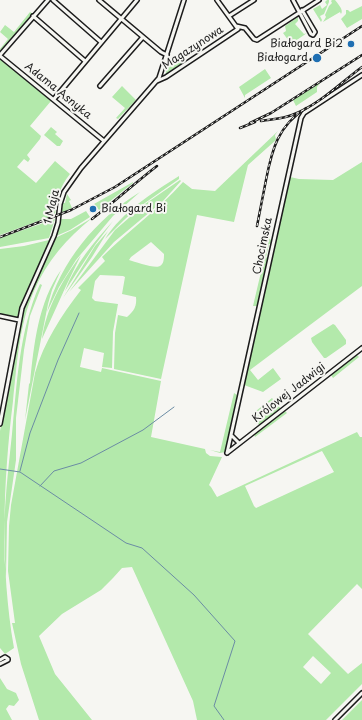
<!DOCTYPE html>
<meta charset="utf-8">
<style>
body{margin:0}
canvas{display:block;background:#f6f6f2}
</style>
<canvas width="362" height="720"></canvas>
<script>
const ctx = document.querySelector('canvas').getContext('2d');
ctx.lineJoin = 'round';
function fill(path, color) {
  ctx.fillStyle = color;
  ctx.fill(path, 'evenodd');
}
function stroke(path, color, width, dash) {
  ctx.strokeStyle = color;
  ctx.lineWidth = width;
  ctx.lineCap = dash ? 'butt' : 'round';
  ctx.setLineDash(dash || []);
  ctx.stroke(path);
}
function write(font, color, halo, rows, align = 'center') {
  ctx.font = font + ' "Playpen Sans",sans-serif';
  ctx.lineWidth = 4;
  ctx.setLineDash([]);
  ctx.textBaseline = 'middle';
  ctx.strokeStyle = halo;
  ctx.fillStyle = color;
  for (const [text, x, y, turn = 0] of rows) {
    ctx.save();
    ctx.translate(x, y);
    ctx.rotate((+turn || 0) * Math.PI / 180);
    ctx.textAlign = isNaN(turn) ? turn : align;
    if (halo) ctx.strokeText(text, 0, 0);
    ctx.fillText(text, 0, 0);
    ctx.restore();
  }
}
const green = new Path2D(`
 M327,0H329V2L324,14L320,16L322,20L321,22L313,9L320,5L322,9L327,5L325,2Z
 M332,0H335C338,4 344,10 341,14L340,12L323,22L326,17L325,15L329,6L332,3L331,1Z
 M362,6V19L347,28L341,19L346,14V10H348L350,12Z
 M30,12L33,14L8,45L0,50V49L8,39L0,32L5,25L14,32Z
 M298,17V21L295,24L304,34L307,33L291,44L283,33L286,31L285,26Z
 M170,58L185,63L165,76Z
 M0,59L51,101L30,126L41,136L40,139L27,155L30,159L28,162L24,159L17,167L36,183L55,161L70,174C59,188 57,198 55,215L0,235Z
 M265,69L271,78L245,95V98L239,87Z
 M322,81L317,87V92L296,106L293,100Z
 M122,86L136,100L118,119L116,118L125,108L112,97Z
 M51,127L57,132L55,134L63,141L60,146H57L44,135Z
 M278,131L275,135L276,140L248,165L234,222L197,215L161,379L114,369L115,333L118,315L127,317C134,311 137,306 136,297L122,294L125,277L123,276L100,275L95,281L92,298L95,301L118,304L113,332L112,368L102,367L104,353L84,348L80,367L101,372L102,368L161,381L151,437L205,449L206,453L210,456L222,457L209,485L211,487L217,497L357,432L360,437H362V589L357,584L308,634L348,674L362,663V684L326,720H197L193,701L132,567L122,568L113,578L101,590L62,614L39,636L55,674L92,720H39L21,664L12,623H15L8,571L9,526L11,505L35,373C44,342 61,316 81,290L78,288L105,261L102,257C128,231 158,210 183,182L192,189L215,191ZM151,242L164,254C164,258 164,264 160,266C156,269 135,262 129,260L131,257ZM322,451L334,472L256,508L254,506L245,486ZM313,656L331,673L321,684L303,667Z
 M362,162V286L250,370L258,380L273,368L281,379L263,392L244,385L290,177L299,179L333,180Z
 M179,176V179L135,210L124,220L105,239C122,212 152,193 179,176Z
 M180,180L181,181L163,201L114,242L69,292L115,230L145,204Z
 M133,182V183L99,210L94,204Z
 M140,192L113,216L76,260L59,287L47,312C60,262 96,219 140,192Z
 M67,194L71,200L69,201L72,208L61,213L62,203H65Z
 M86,211L90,217L70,230L56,236L60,219H71Z
 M92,218C67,238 47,261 34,291C19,325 17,364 13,401C3,482 0,567 14,648L5,654L0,648V431L24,309L55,238L72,230Z
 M55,219L49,238L0,247V238Z
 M113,221L95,245L65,291C75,264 94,242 113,221Z
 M108,231L92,257L63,298L95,246Z
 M269,238L272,241V243L269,244L266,257L268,259L258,304L257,306H253Z
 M49,240L48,246L25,295L19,315L15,318L0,314V249L24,246Z
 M81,255L66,286L42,339C46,308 63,279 81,255Z
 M61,270L52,290L48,304L25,420L29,384L30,383C34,344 38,303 61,270Z
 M40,284L42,285L30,316L24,350L16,418V460L7,522L6,577C1,530 7,481 12,434C17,383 19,331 40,284Z
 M333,324L335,325L346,340V344L326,358H324L312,342L311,338Z
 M357,355L359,357L333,378L331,375Z
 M234,393L237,395L225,452L220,453L210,450L220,452Z
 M272,398L281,409L259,425L251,415Z
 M285,411L287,413L255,437L254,434Z
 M0,678L7,689L16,693L19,700L14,706L9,705L6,709L12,720H0Z
 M362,700V720H342Z`);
const stream = new Path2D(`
 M0,469L20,472L126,543L142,548L194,595L235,641L214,706L224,720
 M20,471L30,433L58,360L79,313
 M40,486L54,471L81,463L143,430L174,407`);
const minor = new Path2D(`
 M53,0L101,42
 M99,0L161,52L167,55
 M293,0L311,34L313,35L315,32L302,10
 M33,16L85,61
 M229,16L254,0
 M236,26L245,28L254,39L257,40L319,0
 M0,55L48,0
 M0,56L104,141
 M157,81L166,77L238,29L217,0
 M100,86L143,37
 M54,99L137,0
 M0,316L19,320
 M0,424L22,308L54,236L58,223L60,204L64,192L81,168L159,78L184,0
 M231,435L239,443
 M227,453L301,118L304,113L362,75
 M227,453L362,348
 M0,660L5,657L8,659V660L0,664
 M335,720L362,693`);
const rail = new Path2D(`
 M261,121C271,119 282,119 292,115C319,105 339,84 362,67
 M250,123L271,113L362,55
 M240,128L255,122
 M92,219C114,202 135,183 157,166
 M257,226C260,211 263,196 266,180C272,149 278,126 306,108
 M0,237L71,210L115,187L362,26`);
const markers = [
 [351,44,4,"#1f6fb2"],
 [317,58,5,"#1f6fb2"],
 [93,209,4,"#1f6fb2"]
];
const poiNames = [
 ["Białogard Bi2",343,44],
 ["Białogard",308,58],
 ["Białogard Bi",101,209,"left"]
];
const streetNames = [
 ["Magazynowa",193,48,-33],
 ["Adama Asnyka",58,91,39],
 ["1 Maja",52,207,-76],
 ["Chocimska",263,246,-78],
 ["Królowej Jadwigi",289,393,-38]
];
fill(green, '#b3e9ab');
stroke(stream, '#6b8ca4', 1);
stroke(minor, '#1c1c1c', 6);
stroke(minor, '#f6f6f2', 3);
stroke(rail, '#1c1c1c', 2.5);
stroke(rail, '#f6f6f2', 1, [3]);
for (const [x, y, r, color] of markers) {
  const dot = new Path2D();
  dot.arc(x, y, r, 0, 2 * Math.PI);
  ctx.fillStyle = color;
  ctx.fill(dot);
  stroke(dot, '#f6f6f2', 1.5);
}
write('11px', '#1c1c1c', '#f6f6f2', poiNames, 'right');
write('11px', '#1c1c1c', '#f6f6f2', streetNames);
</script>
